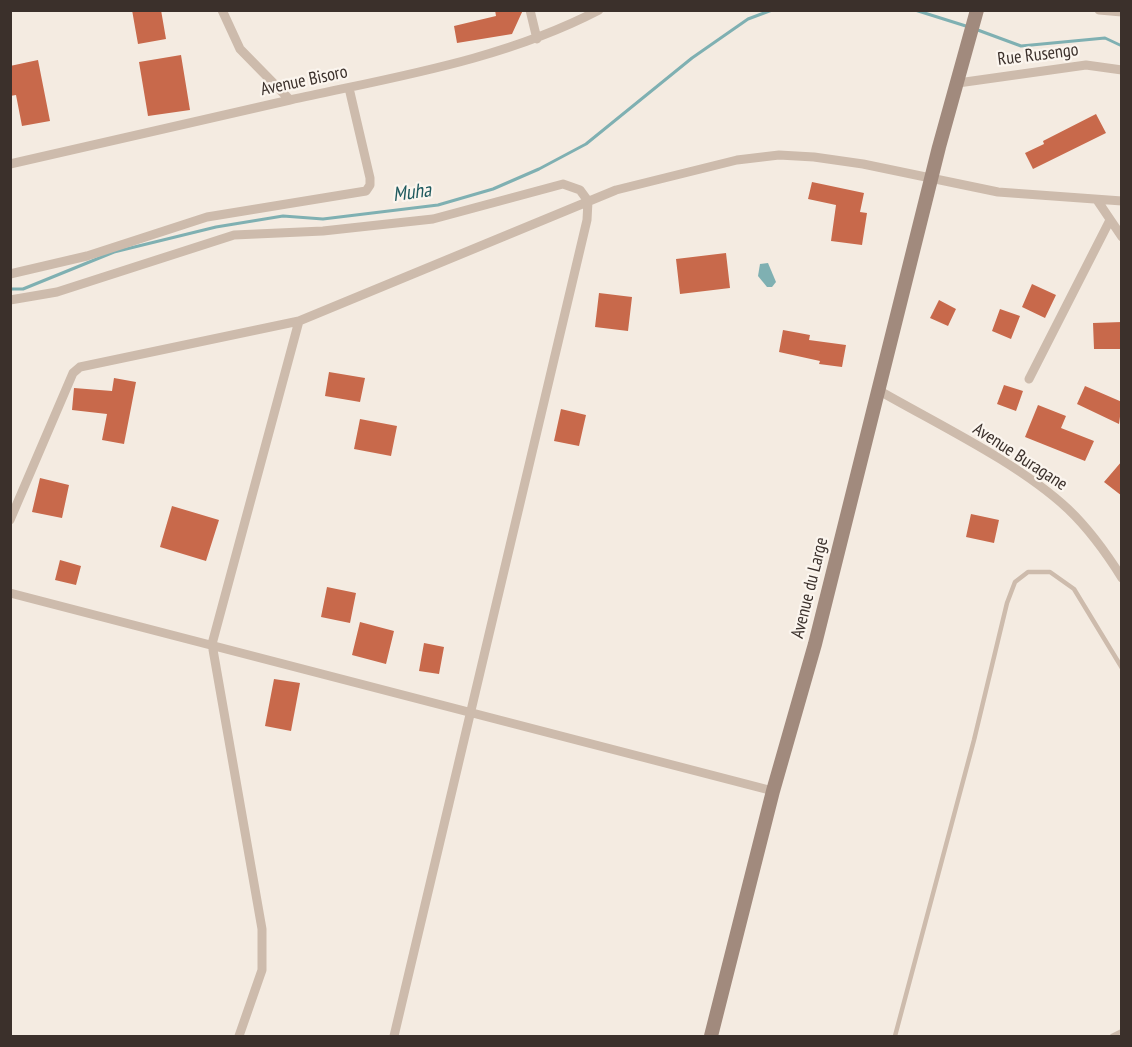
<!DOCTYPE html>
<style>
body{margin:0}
#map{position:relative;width:1132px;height:1047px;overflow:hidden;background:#f4ebe1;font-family:"PT Sans Narrow",sans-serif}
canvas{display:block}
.frame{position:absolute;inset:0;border:12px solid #3b302b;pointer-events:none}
</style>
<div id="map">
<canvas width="1132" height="1047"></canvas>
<div class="frame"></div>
</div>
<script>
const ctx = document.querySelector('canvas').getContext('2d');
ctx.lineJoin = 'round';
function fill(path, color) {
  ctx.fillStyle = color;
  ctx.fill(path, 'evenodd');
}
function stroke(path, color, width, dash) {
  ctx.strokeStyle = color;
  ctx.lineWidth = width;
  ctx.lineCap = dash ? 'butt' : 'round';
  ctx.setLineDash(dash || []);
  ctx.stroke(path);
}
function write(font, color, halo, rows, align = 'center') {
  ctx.font = font + ' "PT Sans Narrow",sans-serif';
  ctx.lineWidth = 4.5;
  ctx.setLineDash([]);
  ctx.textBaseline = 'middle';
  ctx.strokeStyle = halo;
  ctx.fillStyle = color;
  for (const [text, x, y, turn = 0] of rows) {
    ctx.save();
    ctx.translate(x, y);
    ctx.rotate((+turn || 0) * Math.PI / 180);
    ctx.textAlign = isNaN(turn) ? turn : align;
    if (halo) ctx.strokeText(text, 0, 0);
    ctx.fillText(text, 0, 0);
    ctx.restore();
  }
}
const water = new Path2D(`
 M768,263L776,282L772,287H767L758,276L760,264Z`);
const stream = new Path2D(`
 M915,10L969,27
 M975,29L1021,46L1105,38L1122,46
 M10,289H23L114,252L216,227L283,216L323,219L438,205L493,189L539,169L586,144L692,58L748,19L772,10`);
const building = new Path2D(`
 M132,10H161L166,39L138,44Z
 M495,10H523L512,34L457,43L454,26L496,16Z
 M181,55L190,110L148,116L139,62Z
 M38,60L50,121L22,126L16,95L10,96V66Z
 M1096,114L1106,133L1033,169L1025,153L1044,144L1043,141Z
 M812,182L864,193L860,212L867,213L862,245L831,241L836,205L808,199Z
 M726,253L730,288L680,294L676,259Z
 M1032,284L1056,295L1045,318L1022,307Z
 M599,293L632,297L628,331L595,327Z
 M939,300L956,309L948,326L930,318Z
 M1000,309L1020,316L1011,339L992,331Z
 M1122,322V349H1094L1093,323Z
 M783,330L810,335L809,340L846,345L842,367L819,364L820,361L779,352Z
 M329,372L365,378L360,402L325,396Z
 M114,378L136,382L124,444L102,440L107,414L72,410L74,388L112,391Z
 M1004,385L1023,391L1016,411L997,404Z
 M1085,386L1122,402L1119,424L1077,404Z
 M1038,405L1066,416L1061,428L1094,441L1085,461L1025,437Z
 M561,409L586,415L579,446L554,441Z
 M360,419L397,426L391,456L354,449Z
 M1122,461V496L1104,482Z
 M40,478L69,485L62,518L32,512Z
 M172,506L219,520L206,561L160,547Z
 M971,514L999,520L994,543L966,537Z
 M60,560L81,566L76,585L55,580Z
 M327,587L356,593L350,623L321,617Z
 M360,622L394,631L386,664L352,655Z
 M424,643L444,647L439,674L419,671Z
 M274,679L300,683L291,731L265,726Z`);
const lane = new Path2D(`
 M895,1036L974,740L1007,603L1015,582L1028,572H1050L1074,589L1122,668
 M1112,1036L1122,1031`);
const street = new Path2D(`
 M222,10L240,49L290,100
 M530,10L537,39
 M1099,10L1122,12
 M958,83L1086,65L1122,70
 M10,164C104,143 197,121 290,100C394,77 503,60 599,10
 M1097,200L1122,237
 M10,274L87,256L207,217L366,191L370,185V178L349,88
 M10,300L57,292L234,235L323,231L433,219L563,184L580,190L588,201L587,220L394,1036
 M1029,379L1110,220
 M878,390C937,424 1019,463 1068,509C1089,529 1107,554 1122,578
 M10,520L73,373L80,367L299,321L616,190L737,160L779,155L814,157L863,164L998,192L1122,201
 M10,593L773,791
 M239,1036L262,970V929L212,644L299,321`);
const secondary = new Path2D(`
 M711,1036L773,791L815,644L939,147L977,10`);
const streetNames = [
 ["Rue Rusengo",1038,55,-7],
 ["Avenue Bisoro",304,81,-12],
 ["Avenue Buragane",1020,457,33],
 ["Avenue du Large",810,588,-76]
];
const waterNames = [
 ["Muha",412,193,-8]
];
fill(water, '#7fb0b2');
stroke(stream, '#7fb0b2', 3);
fill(building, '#c8694b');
stroke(lane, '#cdbbac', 4.5);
stroke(street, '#cdbbac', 9);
stroke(secondary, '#a18a7d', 14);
write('18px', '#3b302b', '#fbf5ee', streetNames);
write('italic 20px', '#1f5a5e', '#fbf5ee', waterNames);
</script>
